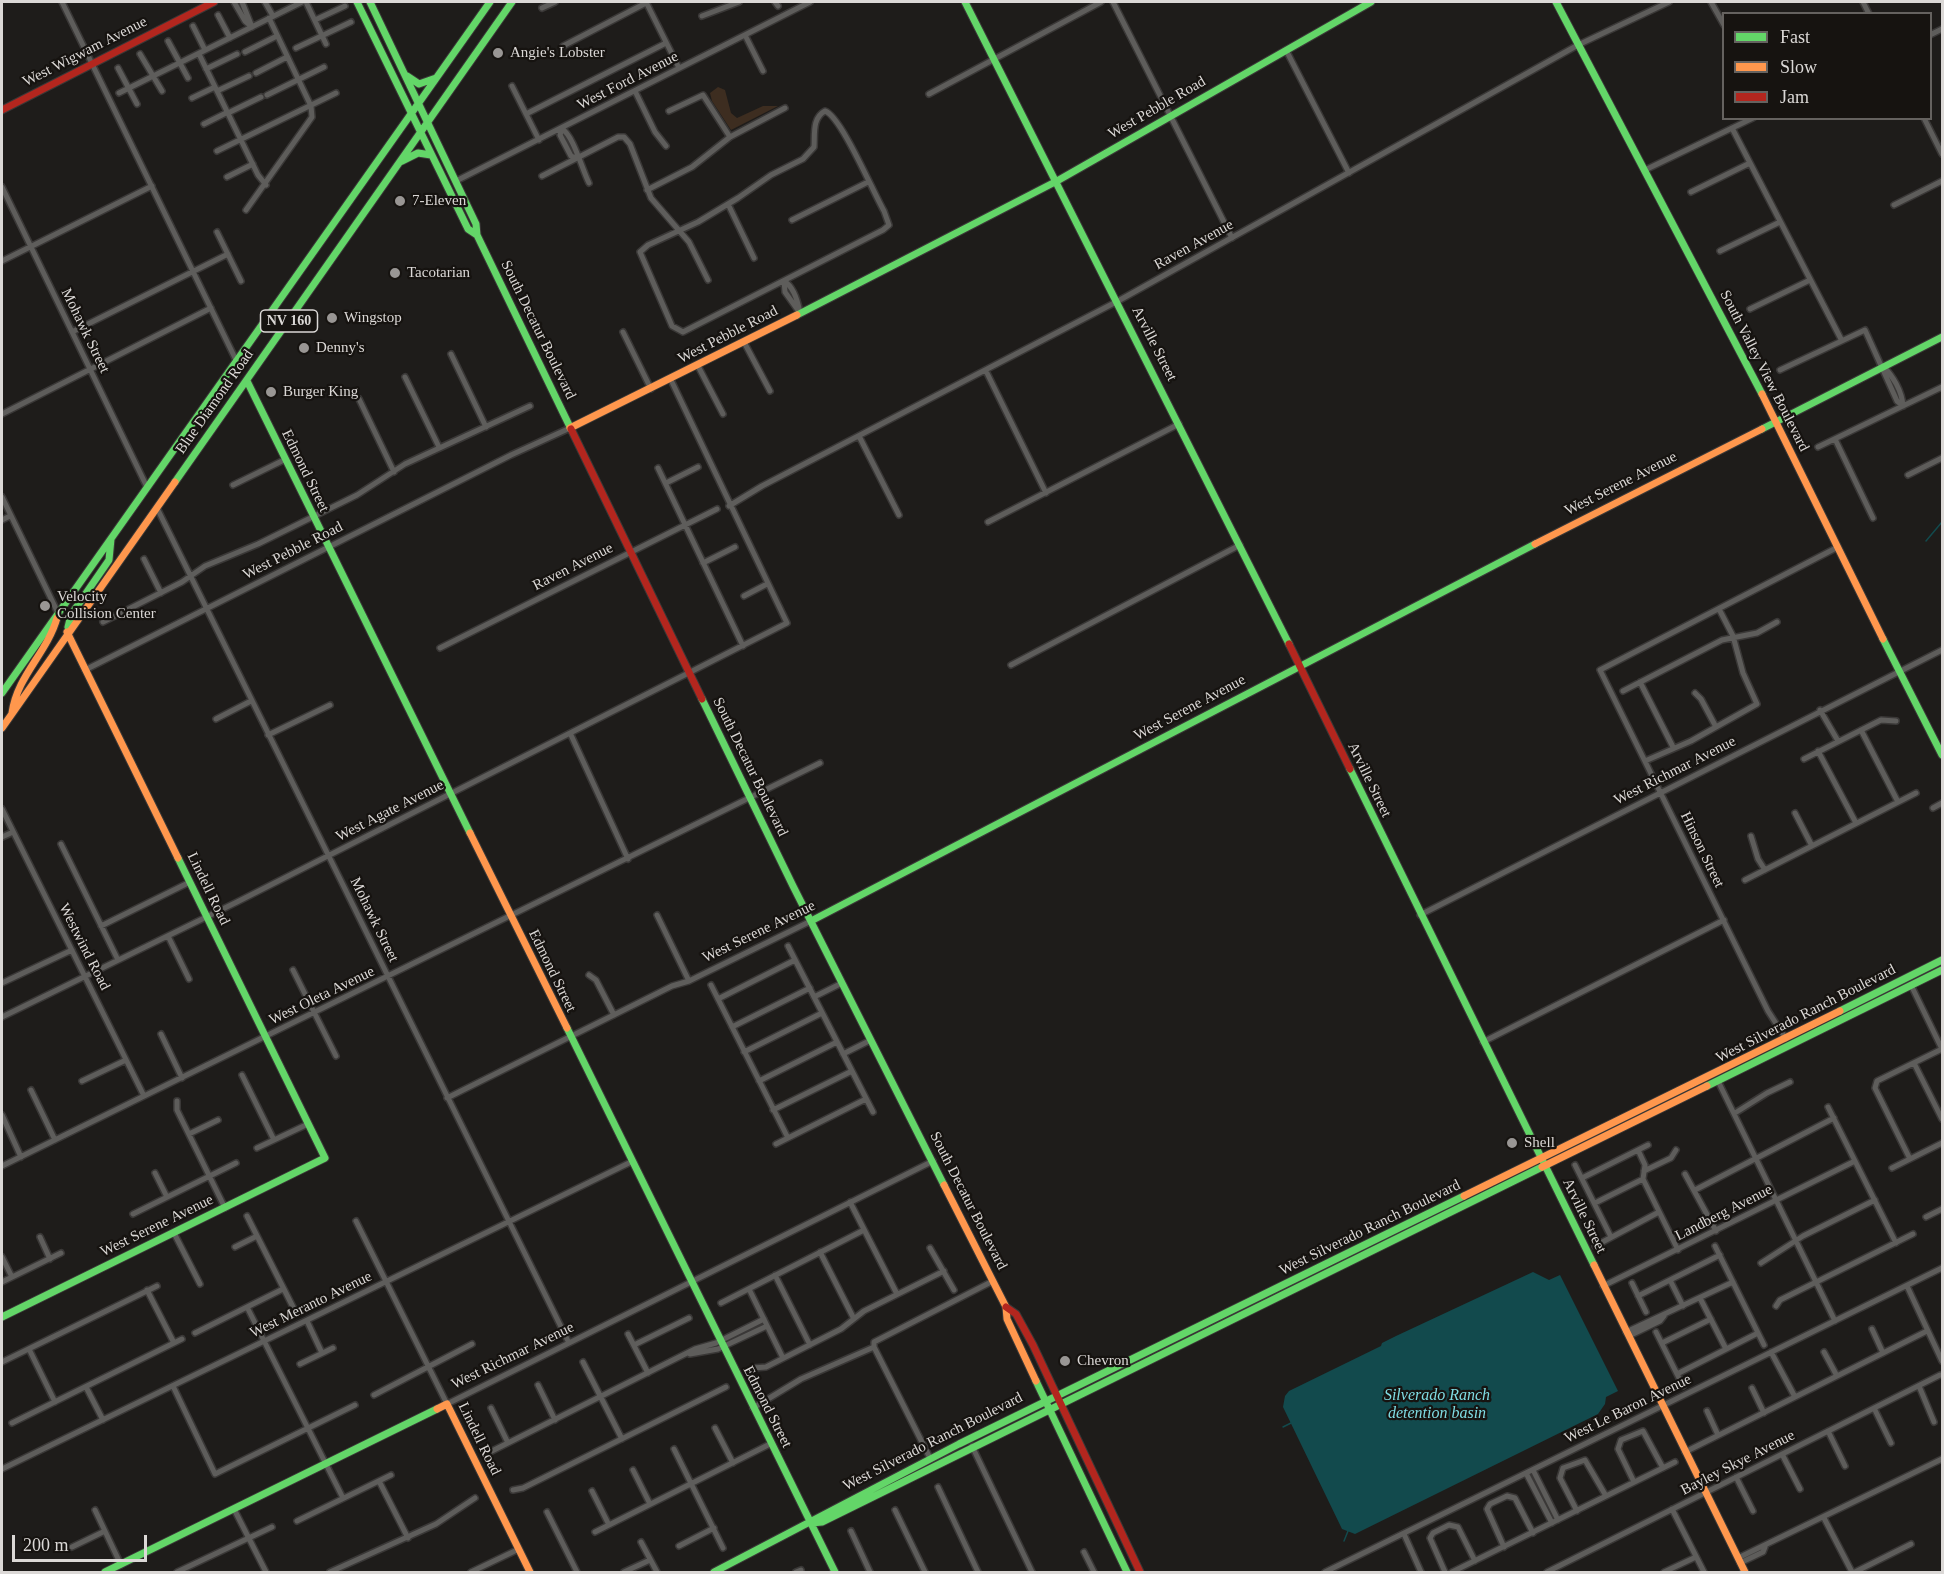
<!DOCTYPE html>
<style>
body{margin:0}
#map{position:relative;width:1944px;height:1574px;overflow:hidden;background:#1e1c1a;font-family:"Times New Roman",serif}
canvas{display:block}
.frame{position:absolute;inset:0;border:3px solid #dbd8d6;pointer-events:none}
.legend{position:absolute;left:1722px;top:12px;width:210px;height:108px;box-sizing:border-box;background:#161310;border:2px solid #65625f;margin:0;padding:8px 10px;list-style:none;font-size:18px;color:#dbd8d6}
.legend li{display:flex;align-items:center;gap:12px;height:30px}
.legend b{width:30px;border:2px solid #65625f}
.scale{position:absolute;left:12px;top:1535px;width:135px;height:27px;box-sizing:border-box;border:3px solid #dbd8d6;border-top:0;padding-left:8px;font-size:18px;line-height:21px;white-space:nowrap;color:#dbd8d6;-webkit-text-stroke:4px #161310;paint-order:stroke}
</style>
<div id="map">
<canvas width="1944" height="1574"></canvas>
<div class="frame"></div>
<ul class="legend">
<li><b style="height:8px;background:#63d668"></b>Fast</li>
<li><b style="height:8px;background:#ff974d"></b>Slow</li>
<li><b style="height:8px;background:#b3261e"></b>Jam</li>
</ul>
<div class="scale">200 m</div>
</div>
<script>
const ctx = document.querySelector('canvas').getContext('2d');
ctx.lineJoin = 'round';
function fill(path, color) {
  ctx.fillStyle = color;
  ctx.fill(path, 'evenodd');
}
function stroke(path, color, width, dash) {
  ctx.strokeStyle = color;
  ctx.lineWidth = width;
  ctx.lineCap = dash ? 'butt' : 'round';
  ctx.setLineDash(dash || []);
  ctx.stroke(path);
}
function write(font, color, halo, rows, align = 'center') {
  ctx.font = font + ' "Times New Roman",serif';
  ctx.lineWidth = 4.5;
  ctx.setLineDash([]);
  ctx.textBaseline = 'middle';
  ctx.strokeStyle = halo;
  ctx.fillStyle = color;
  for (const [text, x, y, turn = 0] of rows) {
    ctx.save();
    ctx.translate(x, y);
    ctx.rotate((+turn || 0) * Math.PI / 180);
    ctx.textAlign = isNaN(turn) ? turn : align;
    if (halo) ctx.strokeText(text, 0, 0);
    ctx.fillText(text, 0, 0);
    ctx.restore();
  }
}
const green = new Path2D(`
 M718,87L725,90L731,113L737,118L763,106H778L731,130L712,101L710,93Z`);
const water = new Path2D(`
 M1533,1272L1549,1280L1560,1275L1618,1391L1606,1397L1605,1404L1598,1414L1355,1534L1342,1529L1283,1407L1285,1396L1289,1391L1381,1346L1382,1343L1396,1336Z`);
const stream = new Path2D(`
 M1926,541L1942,522
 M1283,1427L1291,1423
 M1344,1541L1348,1531`);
const street = new Path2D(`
 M62,2L236,360
 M234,2L245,21L252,27
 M242,2L252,27
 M265,2L273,16
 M306,2L326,44
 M646,2L679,68
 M775,2L778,6
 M1113,2L1232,238
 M1711,2L1724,25
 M1863,2L1869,14
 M542,8L555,2
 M218,15L230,38
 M702,16L739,2
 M315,20L345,6
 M193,26L205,50
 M745,35L763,71
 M1930,35L1942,29
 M168,41L188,78
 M563,46L646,3
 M296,48L351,22
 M1286,50L1349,173
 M245,52L277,36
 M140,54L162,91
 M199,54L258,175L266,185
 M118,68L137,104
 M206,69L237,54
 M256,73L287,57
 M512,86L539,140
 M217,91L249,76
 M635,91L655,132L666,146
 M119,93L302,2
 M929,94L1101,2
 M267,95L324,67
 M192,98L215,87
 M669,111L703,95L730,137
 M825,111C841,116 873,192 884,211L889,225L883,230L683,332L672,326L640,252L648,245L698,222L738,198L771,175L803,159L814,147C815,134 812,118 825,111Z
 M228,113L261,97
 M526,114L666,43
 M1924,118L1942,154
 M204,124L228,112
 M1732,128L1841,339
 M562,129C573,135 582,169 589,183
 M562,129L560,135L571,156L577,158
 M217,151L336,93
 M1645,170L1753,118
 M542,176L618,137H624L630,144L651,198L689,242L708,280
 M227,177L253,164
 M456,181L810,2
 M2,187L147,487
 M647,190L692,167L730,137L785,108
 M1691,192L1750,163
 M728,204L754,258
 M1894,205L1942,181
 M246,210L312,117L311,106L269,18
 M792,220L868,182
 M217,232L241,281
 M1720,251L1780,222
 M2,261L152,186
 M784,281L785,292L800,313
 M784,281C794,287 798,302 800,313
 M1750,309L1810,280
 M72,332L228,254
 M623,332L651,389
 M744,342L770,391
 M451,354L486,427
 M698,366L723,414
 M1883,366C1893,376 1902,391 1903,406
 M1780,370L1865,330L1897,401L1903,406
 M986,371L1046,493
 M405,377L439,447
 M359,399L394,472
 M2,414L211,308
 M859,436L899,515
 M1835,439L1873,518
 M1818,447L1942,387
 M658,468L743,646
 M1908,475L1942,458
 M666,483L698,467
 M233,485L284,460
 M2,497L58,613
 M729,506L762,486L1118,301L1578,45L1669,2
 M157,508L569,1343
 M2,520L10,516
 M988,522L1179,424
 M144,559L161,593
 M703,563L735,547
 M744,596L767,584
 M103,622L182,582L205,566L258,544L357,495L405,464L530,406
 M440,648L717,509
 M1011,665L1240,545
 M85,670L511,455L570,428
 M1640,682L1673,747
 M1623,691L1722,640L1757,633L1777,622
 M1695,693L1701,699L1716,727
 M1820,710L1838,741
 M216,719L251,701
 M1861,730L1898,802
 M268,735L330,705
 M571,735L628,859
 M1818,751L1856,823
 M1804,759L1881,720L1896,721
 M1645,761L1691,741L1757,704L1743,673L1733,636L1719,609
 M1933,808L1942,803
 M2,809L144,1096
 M1795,813L1812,846
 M1751,836L1758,859L1765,870
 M2,837L13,832
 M61,844L118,960
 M1745,880L1916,793
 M657,915L689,981
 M1420,915L1942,650
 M101,926L190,882
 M168,936L189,979
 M788,946L873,1112
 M293,970L336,1056
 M589,975L596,980L614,1015
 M2,983L72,950
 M711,985L788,1138
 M1911,985L1942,1049
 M814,997L842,983
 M718,999L795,960
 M2,1017L237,902L787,623L671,380
 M732,1027L810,988
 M161,1034L182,1078
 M1786,1039L1768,1011L1600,670L1838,547
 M1483,1042L1724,920
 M744,1052L822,1013
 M843,1054L871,1040
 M1914,1063L1942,1119
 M242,1075L274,1140
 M82,1081L126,1060
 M759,1081L837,1042
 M1718,1081L1835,1321
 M31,1090L55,1140
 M447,1098L672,986L689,981L811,921
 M177,1101V1110L225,1208
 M1828,1107L1896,1243
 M773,1110L852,1071
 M1735,1113L1767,1093L1790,1082
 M2,1115L21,1157
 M189,1134L218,1120
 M776,1144L866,1099
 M257,1148L308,1124
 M1638,1150L1645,1165L1643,1179L1678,1250
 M1910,1159L1875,1088L1877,1081L1942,1049
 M1575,1165L1611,1237
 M2,1166L820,763
 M1892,1168L1942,1143
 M1644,1171L1671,1158L1676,1150
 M155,1173L167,1197
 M1685,1174L1716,1231
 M1582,1178L1648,1145
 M1695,1190L1834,1118
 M850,1202L897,1294
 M1595,1203L1643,1179
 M133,1214L236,1163
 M247,1216L294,1309
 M1926,1217L1942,1209
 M356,1221L447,1404L933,1161
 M174,1233L200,1284
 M40,1237L50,1259
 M1595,1246L1659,1212
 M1715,1246L1764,1345
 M235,1247L257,1236
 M930,1248L954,1290
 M820,1252L854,1319
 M2,1257L12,1277
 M1761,1263L1803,1236L1875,1200
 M775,1275L810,1345
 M1670,1280L1683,1306
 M2,1282L61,1253
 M1632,1283L1646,1312
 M1603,1286L1855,1161
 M1907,1286L1942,1361
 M749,1289L783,1358
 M147,1290L174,1343
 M1638,1296L1720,1255
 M1700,1298L1726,1349
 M721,1303L864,1230
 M1776,1306L1780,1300L1913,1234
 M247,1307L343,1498
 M307,1321L322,1353
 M1872,1329L1883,1353
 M1626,1332L1733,1282
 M1656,1332L1683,1386
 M195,1333L283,1289
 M628,1334L648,1373
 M1629,1336L1660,1321L1664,1316
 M1662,1343L1711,1319
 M634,1345L689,1318
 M29,1349L55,1402
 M1771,1352L1795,1397
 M1824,1352L1837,1376
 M690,1354L718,1349L767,1326
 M2,1362L157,1286
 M583,1362L622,1439
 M300,1364L333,1348
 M753,1368L766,1367L841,1329L864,1311L944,1271
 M1677,1374L1758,1333
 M538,1385L555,1420
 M173,1386L215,1474L355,1405
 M1919,1386L1934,1422
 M86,1387L103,1420
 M1752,1388L1764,1413
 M374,1395L472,1344
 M491,1408L508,1443
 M753,1408L801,1379L874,1347
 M1874,1408L1891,1443
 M1707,1411L1718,1435
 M12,1423L182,1339
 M715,1428L733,1463
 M1828,1431L1845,1466
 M972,1446L1032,1572
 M674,1449L723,1548
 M492,1451L695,1349L716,1343L764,1319
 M1685,1452L1927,1331
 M1782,1454L1800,1489
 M930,1458L874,1347V1342L993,1281
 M2,1469L631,1162
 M633,1470L650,1504
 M1533,1470L1558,1520
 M1526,1473L1552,1523
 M1736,1477L1753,1511
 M379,1481L408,1538
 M1634,1482L1618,1449L1621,1440L1643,1431L1663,1468
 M938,1487L978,1572
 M513,1490L523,1488L726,1387
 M592,1491L609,1525
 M234,1509L266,1572
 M1672,1509L1704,1572
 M95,1510L121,1565
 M895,1510L925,1572
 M1577,1511L1560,1478L1563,1468L1585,1460L1606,1496
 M547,1512L577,1572
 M1824,1518L1852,1572
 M297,1521L391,1475
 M851,1531L870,1572
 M595,1532L770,1444
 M1404,1534L1421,1572
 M641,1542L657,1572
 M679,1546L714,1528
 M72,1547L105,1531
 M1504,1547L1487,1509L1490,1504L1507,1496L1515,1498L1533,1533
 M1084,1552L1094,1572
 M1738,1558L1942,1459
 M1740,1563L1763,1552L1765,1547
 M177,1572L272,1527
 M330,1572L436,1524L475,1498
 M471,1572L519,1549
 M624,1572L650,1560
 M796,1572L801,1570
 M1325,1572L1942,1268
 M1445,1572L1430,1538L1433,1533L1449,1525L1458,1527L1475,1561
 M1452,1572L1675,1462
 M1547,1572L1940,1375
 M1664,1572L1696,1557
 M1855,1572L1911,1544`);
const fast = new Path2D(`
 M357,2L468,229L477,235
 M370,2L476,224L477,235L571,429
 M965,2L1289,644
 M1556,2L1762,394
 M407,76L419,84L436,78
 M402,161L418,153L431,155
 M797,315L1057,181L1371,2
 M247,381L470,833
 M1762,429L1942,337
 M175,482L512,2
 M68,627L71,615L109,560L111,539
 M1883,639L1942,755
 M2,693L490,2
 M702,699L793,886L944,1185
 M1350,769L1594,1265
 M811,921L1535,544
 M1840,1011L1942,960
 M567,1028L835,1572
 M1707,1086L1942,970
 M2,1317L325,1158L178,858
 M1036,1381L1127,1572
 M811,1523L822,1522L1542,1167
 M105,1572L437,1409
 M714,1572L959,1444L1464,1196`);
const slow = new Path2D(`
 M1762,394L1883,639
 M570,428L797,315
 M1535,544L1762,429
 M67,632L178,858
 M12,713C17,676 47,653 57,618
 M2,728L175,482
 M470,833L567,1028
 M1542,1167L1707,1086
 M944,1185L1006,1307L1007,1319L1036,1381
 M1464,1196L1840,1011
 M1594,1265L1745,1572
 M437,1409L447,1404L530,1572`);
const jam = new Path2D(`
 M2,110L214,2
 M571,429L702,699
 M1289,644L1350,769
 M1006,1307L1016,1314L1033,1345L1140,1572`);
const markers = [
 [498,53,6,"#999694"],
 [400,201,6,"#999694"],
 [395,273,6,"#999694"],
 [332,318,6,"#999694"],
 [304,348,6,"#999694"],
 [271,392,6,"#999694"],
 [45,606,6,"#999694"],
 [1512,1143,6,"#999694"],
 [1065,1361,6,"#999694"]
];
const shields = [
 [289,321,57]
];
const shieldNames = [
 ["NV 160",289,321]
];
const streetNames = [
 ["West Wigwam Avenue",85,52,-27],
 ["West Ford Avenue",628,81,-27],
 ["West Pebble Road",1157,108,-30],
 ["Raven Avenue",1194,245,-29],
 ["South Decatur Boulevard",538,330,64],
 ["Mohawk Street",85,331,64],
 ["West Pebble Road",728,335,-27],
 ["Arville Street",1154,344,63],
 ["South Valley View Boulevard",1764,371,63],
 ["Blue Diamond Road",215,402,-55],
 ["Edmond Street",305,471,64],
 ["West Serene Avenue",1621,484,-27],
 ["West Pebble Road",293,551,-27],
 ["Raven Avenue",573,567,-27],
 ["West Serene Avenue",1190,708,-28],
 ["South Decatur Boulevard",750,767,64],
 ["West Richmar Avenue",1675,771,-27],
 ["Arville Street",1369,780,64],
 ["West Agate Avenue",390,811,-27],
 ["Hinson Street",1702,850,64],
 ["Lindell Road",208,889,64],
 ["Mohawk Street",374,920,64],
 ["West Serene Avenue",759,932,-26],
 ["Westwind Road",84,947,63],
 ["Edmond Street",552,971,64],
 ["West Oleta Avenue",322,996,-26],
 ["West Silverado Ranch Boulevard",1806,1014,-27],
 ["South Decatur Boulevard",968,1201,63],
 ["Landberg Avenue",1724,1213,-27],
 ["Arville Street",1584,1216,64],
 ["West Serene Avenue",157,1226,-26],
 ["West Silverado Ranch Boulevard",1370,1228,-26],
 ["West Meranto Avenue",311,1305,-26],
 ["West Richmar Avenue",513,1356,-26],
 ["Edmond Street",767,1407,63],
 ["West Le Baron Avenue",1628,1409,-26],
 ["Lindell Road",479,1439,64],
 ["West Silverado Ranch Boulevard",933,1442,-27],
 ["Bayley Skye Avenue",1738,1463,-27]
];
const poiNames = [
 ["Angie's Lobster",510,53],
 ["7-Eleven",412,201],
 ["Tacotarian",407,273],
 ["Wingstop",344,318],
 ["Denny's",316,348],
 ["Burger King",283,392],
 ["Velocity",57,597],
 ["Collision Center",57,614],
 ["Shell",1524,1143],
 ["Chevron",1077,1361]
];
const waterNames = [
 ["Silverado Ranch",1437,1396],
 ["detention basin",1437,1414]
];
fill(green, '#3d2d20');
fill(water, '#124a4d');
stroke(stream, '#124a4d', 1.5);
stroke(street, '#3a3837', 8);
stroke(fast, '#3a3837', 9);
stroke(slow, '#3a3837', 9);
stroke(jam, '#3a3837', 9);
stroke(street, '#5e5d5b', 5);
stroke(fast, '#63d668', 7);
stroke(slow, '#ff974d', 7);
stroke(jam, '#b3261e', 7);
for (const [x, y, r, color] of markers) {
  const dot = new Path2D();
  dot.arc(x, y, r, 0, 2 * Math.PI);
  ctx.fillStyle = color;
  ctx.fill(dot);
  stroke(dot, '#161310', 2);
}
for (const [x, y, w] of shields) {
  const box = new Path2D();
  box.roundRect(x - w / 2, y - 11, w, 22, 4.5);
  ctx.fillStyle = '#161310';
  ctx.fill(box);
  stroke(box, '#dbd8d6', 1.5);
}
write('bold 14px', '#dbd8d6', null, shieldNames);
write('15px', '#dbd8d6', '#161310', streetNames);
write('15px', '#dbd8d6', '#161310', poiNames, 'left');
write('italic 16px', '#7fdce3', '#161310', waterNames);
</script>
